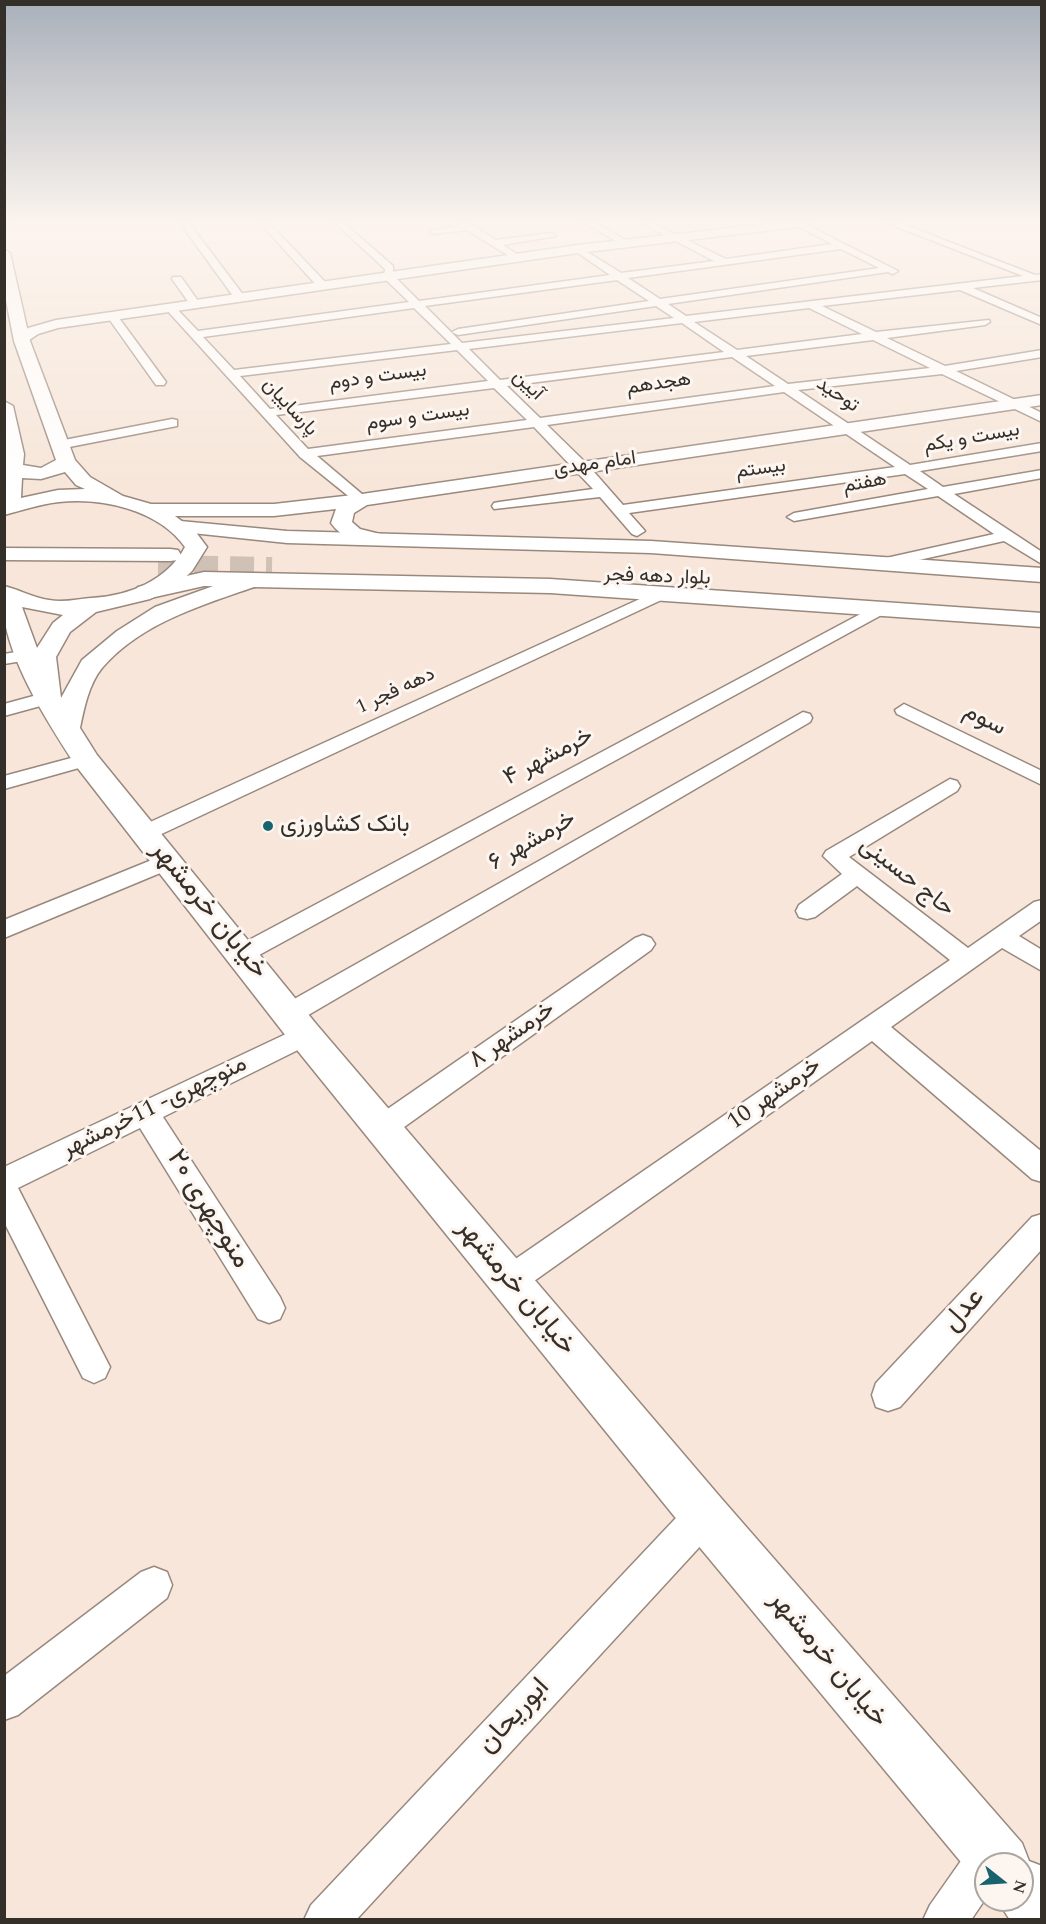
<!DOCTYPE html>
<meta charset="utf-8">
<style>
body{margin:0}
#map{position:relative;width:1046px;height:1924px;overflow:hidden;background:#f7e6d9;font-family:Spectral,serif}
canvas{display:block}
.frame{position:absolute;inset:0;border:6px solid #352f2a;pointer-events:none}
.north{position:absolute;left:974px;top:1852px;width:60px;height:60px;box-sizing:border-box;background:#fcf5f0;border:2px solid #aca6a1;border-radius:50%;rotate:107deg;font-size:16px;font-weight:700;line-height:24px;text-align:center;color:#352f2a}
.north::after{content:'';display:block;margin:auto;width:21px;height:27px;background:#18646e;clip-path:polygon(50% 0,100% 100%,50% 72%,0 100%)}
</style>
<div id="map">
<canvas width="1046" height="1924"></canvas>
<div class="frame"></div>
<div class="north">N</div>
</div>
<script>
const ctx = document.querySelector('canvas').getContext('2d');
ctx.lineJoin = 'round';
function stroke(path, color, width, dash) {
  ctx.strokeStyle = color;
  ctx.lineWidth = width;
  ctx.lineCap = dash ? 'butt' : 'round';
  ctx.setLineDash(dash || []);
  ctx.stroke(path);
}
function fill(path, color) {
  ctx.fillStyle = color;
  ctx.fill(path, 'evenodd');
}
function write(font, color, halo, rows, align = 'center') {
  ctx.font = font + ' Spectral,Vazirmatn,serif';
  ctx.lineWidth = 6;
  ctx.setLineDash([]);
  ctx.textBaseline = 'middle';
  ctx.strokeStyle = halo;
  ctx.fillStyle = color;
  for (const [text, x, y, turn = 0] of rows) {
    ctx.save();
    ctx.translate(x, y);
    ctx.rotate((+turn || 0) * Math.PI / 180);
    ctx.textAlign = isNaN(turn) ? turn : align;
    if (halo) ctx.strokeText(text, 0, 0);
    ctx.fillText(text, 0, 0);
    ctx.restore();
  }
}
const primaryTunnel = new Path2D(`
 M158,567L272,569`);
const minor = new Path2D(`
 M180,223H189L244,296V300H236Z
 M260,223H269L327,284V288H319Z
 M335,223H344L393,266V275L419,301L610,275L575,251L573,249L578,246L621,273L714,261L641,223H652L726,259L832,244L794,224L803,223L898,271L893,274L888,272L668,304L686,316L1023,276L887,223H900L1035,275L1042,274V280L973,288L1042,318V325L960,290L822,306L876,332L989,320L990,322L985,325L887,338L945,366L1042,350V357L956,371L1042,413V422L942,374L798,390L910,465L1042,443V451L920,471L943,487L1042,470V478L954,494L1042,552V564L1004,541L883,568L877,566L875,563L877,560L994,534L938,496L794,521L787,517L794,513L928,489L905,474L629,513L645,531L637,536L632,534L600,497L494,509L492,506L494,503L499,502L593,489L534,427L317,456L369,500L367,503H357L300,457L165,308L174,306L198,331L409,302L384,278L385,269ZM841,249L879,268L660,299L628,278ZM617,280L649,301L458,329L452,332L458,335L656,306L674,318L462,343L425,306ZM414,308L451,344L234,370L203,337ZM809,308L862,334L737,350L694,322ZM682,323L724,352L500,380L469,349ZM873,340L930,368L788,384L746,356ZM457,350L488,381L270,409L240,376ZM732,357L775,386L540,418L507,386ZM494,388L527,420L308,449L276,415ZM784,392L895,467L623,505L587,464L547,425Z
 M459,223H469L496,240L551,233L556,236L503,245L520,256L522,258L517,261L467,230L433,234L429,231L460,225Z
 M584,223H595L631,243L623,245Z
 M173,277H181L201,305L200,307H192L172,279Z
 M108,314H116L166,382L164,385H156L107,316Z
 M172,419L177,420V426L59,449L52,445L59,441Z
 M666,587L672,589L674,592L672,595L153,838H137L134,833L137,828Z
 M881,603L887,604L889,608L887,612L250,960L242,963L234,960L230,954L234,948Z
 M28,650L37,655L34,659L4,664V654Z
 M48,692L57,698L55,702L4,716V704Z
 M904,704L1042,771V785L897,714L895,710Z
 M803,712L810,714L812,718L810,722L298,1021L289,1024L280,1021L276,1014L280,1007Z
 M86,754L93,756L96,760L93,764L4,789V776Z
 M950,779L957,781L960,786L957,791L849,857L968,948L1034,902L1042,900V920L1019,936L1042,950V971L1002,948L891,1027L1042,1152V1182L1032,1179L872,1041L520,1291L509,1296L498,1291L494,1281L498,1271L950,960L857,886L815,917L807,919L799,917L796,911L799,905L842,874L823,856L826,851Z
 M169,853L177,856L180,861L177,866L4,938V920Z
 M643,935L651,938L655,944L651,950L393,1135L383,1139L373,1135L369,1127L373,1119L635,938Z
 M305,1025L314,1028L318,1035L314,1042L163,1117L280,1297L285,1308L280,1319L269,1323L258,1319L140,1128L18,1188L110,1367L105,1378L94,1383L83,1378L4,1222V1167Z
 M1042,1214V1249L900,1407L888,1411L876,1407L872,1395L876,1383L1032,1217Z
 M704,1497L717,1502L722,1515L717,1528L356,1920H304L311,1905L691,1502Z
 M154,1567L167,1572L172,1585L167,1598L18,1715L4,1720V1676L141,1572Z
 M992,1832L1007,1838L1013,1853L1009,1864H986V1898L971,1920H923L930,1905L977,1838Z`);
const tertiary = new Path2D(`
 M776,223H812L807,226L578,253L58,328L38,334L22,345L15,341L28,328L56,320L578,245Z`);
const secondary = new Path2D(`
 M4,223H13L4,230Z
 M4,249L10,253L30,341L75,460L90,477L123,496L151,504H274L362,494L1042,395V405L367,505L354,513L352,522L360,529L384,535L388,539L384,543C365,548 342,539 331,523L336,509L274,516H175L195,531L207,547L192,571L175,587L150,599L96,612L70,632L56,657L61,698L82,660L117,631L155,607L241,576H257L260,581L257,586C203,605 142,622 102,668C89,684 84,708 80,728L97,755L317,1025L721,1498L1022,1843L1029,1861L1042,1866V1920H1010L997,1900H1022V1864H986V1887L980,1885L687,1532L293,1045L76,766C50,726 15,672 5,623C2,612 4,598 4,586C20,590 34,598 49,600C64,603 77,599 91,598C128,596 167,581 185,547C159,510 102,497 59,502C40,504 23,510 4,515V401L13,406L24,454L23,465L41,468L56,460L14,341L4,290ZM65,472L76,485L85,489L58,490L21,498L22,478L41,479ZM22,607L63,615L53,623L37,648Z`);
const primary = new Path2D(`
 M180,521L287,531L651,541L1042,568V582L651,553L287,543L173,531L170,527L173,523Z
 M4,548L170,549L178,550L181,555L178,560L170,561L4,560Z
 M204,572L550,579L1042,613V627L550,593L204,586L146,599L138,597L135,592L138,587Z`);
const markers = [
 [268,826,6,"#18646e"]
];
const farStreetnames = [
 ["بیست و دوم",378,378,-8],
 ["هجدهم",659,385,-8],
 ["آیین",527,386,44],
 ["توحید",837,396,34],
 ["پارساییان",289,408,47],
 ["بیست و سوم",418,418,-8],
 ["بیست و یکم",972,439,-10],
 ["امام مهدی",595,465,-8],
 ["بیستم",761,470,-8],
 ["هفتم",865,484,-10],
 ["بلوار دهه فجر",657,578,2],
 ["دهه فجر 1",396,692,-25]
];
const streetNames = [
 ["سوم",984,721,27],
 ["خرمشهر ۴",549,758,-28],
 ["خرمشهر ۶",533,842,-30],
 ["حاج حسینی",906,878,38],
 ["خرمشهر ۸",513,1036,-35],
 ["خرمشهر 10",775,1095,-35],
 ["منوچهری- 11خرمشهر",155,1108,-26]
];
const poiNames = [
 ["بانک کشاورزی",280,826]
];
const nearStreetnames = [
 ["خیابان خرمشهر",208,911,51],
 ["منوچهری ۲۰",207,1210,58],
 ["خیابان خرمشهر",515,1288,50],
 ["عدل",965,1311,-48],
 ["خیابان خرمشهر",827,1660,50],
 ["ابوریحان",515,1717,-47]
];
stroke(primaryTunnel, '#d0c1b6', 24, [24, 12]);
stroke(minor, '#99897d', 3);
stroke(tertiary, '#99897d', 3);
stroke(secondary, '#99897d', 3);
stroke(primary, '#99897d', 3);
fill(minor, '#fff');
fill(tertiary, '#fff');
fill(secondary, '#fff');
fill(primary, '#fff');
const sky = ctx.createLinearGradient(0, 0, 0, 493);
sky.addColorStop(0, '#a9b0ba');
sky.addColorStop(0.45, '#fbf4ee');
sky.addColorStop(1, '#fbf4ee00');
ctx.fillStyle = sky;
ctx.fillRect(0, 0, 1046, 493);
for (const [x, y, r, color] of markers) {
  const dot = new Path2D();
  dot.arc(x, y, r, 0, 2 * Math.PI);
  ctx.fillStyle = color;
  ctx.fill(dot);
  stroke(dot, '#fcf5f0', 2);
}
write('20px', '#352f2a', '#fcf5f0', farStreetnames);
write('24px', '#352f2a', '#fcf5f0', streetNames);
write('24px', '#352f2a', '#fcf5f0', poiNames, 'left');
write('28px', '#352f2a', '#fcf5f0', nearStreetnames);
</script>
